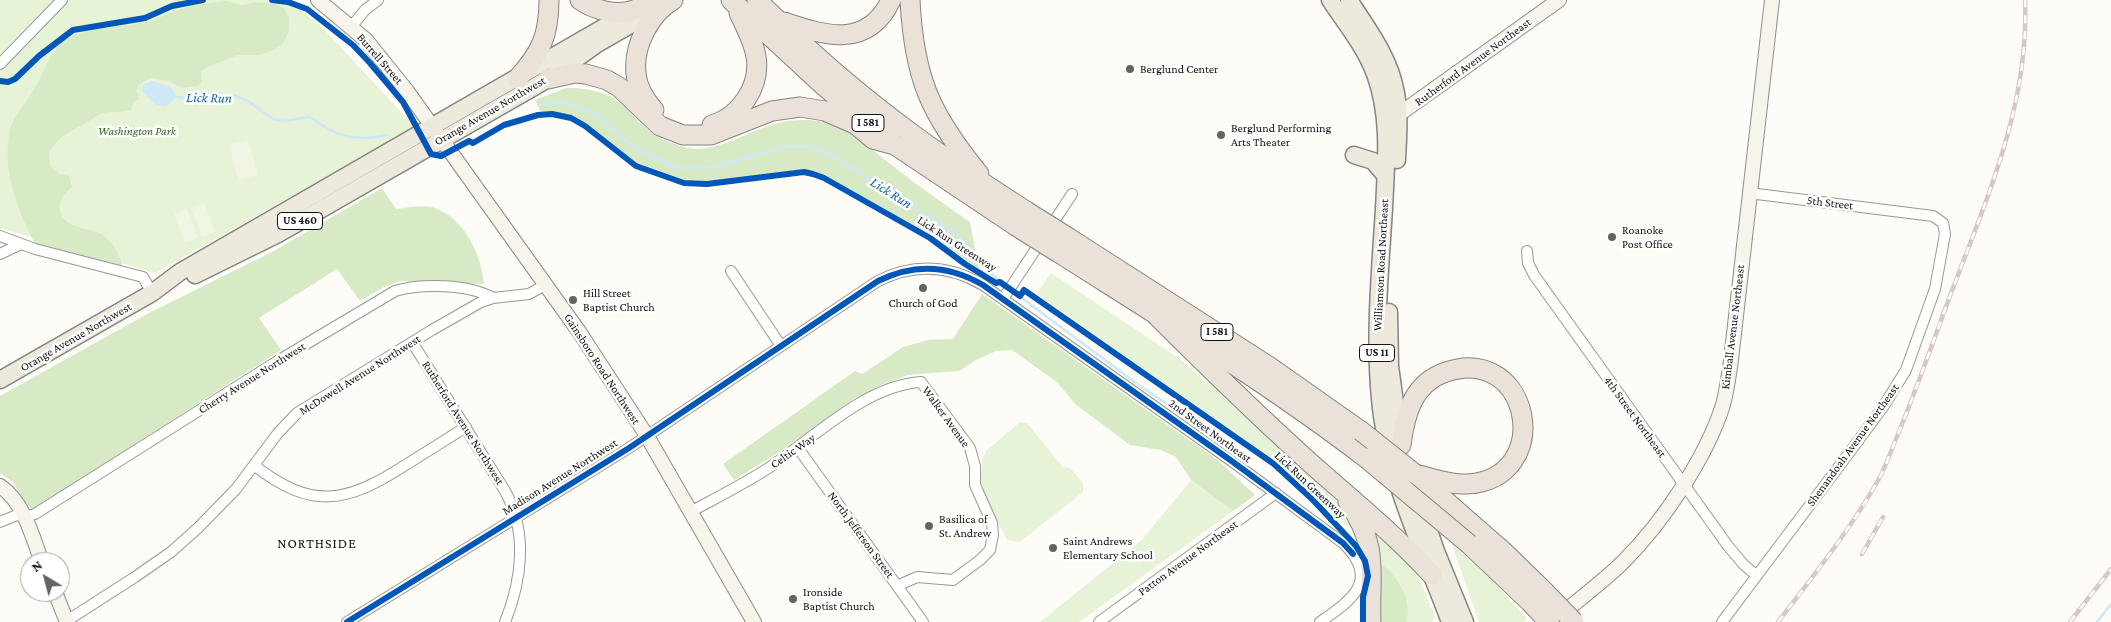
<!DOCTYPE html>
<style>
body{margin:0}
#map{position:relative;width:2111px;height:622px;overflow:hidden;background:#fdfcf7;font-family:"Crimson Pro",serif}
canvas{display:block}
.north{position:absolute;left:20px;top:552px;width:50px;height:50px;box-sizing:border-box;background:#fff;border:1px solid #a0a0a0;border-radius:50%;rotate:323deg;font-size:14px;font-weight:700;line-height:20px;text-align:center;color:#111}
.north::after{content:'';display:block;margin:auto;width:18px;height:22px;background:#646362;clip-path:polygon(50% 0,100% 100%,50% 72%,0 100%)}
</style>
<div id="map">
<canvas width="2111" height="622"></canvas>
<div class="north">N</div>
</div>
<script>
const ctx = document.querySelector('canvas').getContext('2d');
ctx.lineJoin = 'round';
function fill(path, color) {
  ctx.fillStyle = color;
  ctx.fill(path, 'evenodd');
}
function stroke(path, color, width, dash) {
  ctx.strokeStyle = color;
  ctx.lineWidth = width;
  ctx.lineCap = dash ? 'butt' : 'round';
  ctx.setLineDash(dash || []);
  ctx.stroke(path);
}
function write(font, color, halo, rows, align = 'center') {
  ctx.font = font + ' "Crimson Pro",serif';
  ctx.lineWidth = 5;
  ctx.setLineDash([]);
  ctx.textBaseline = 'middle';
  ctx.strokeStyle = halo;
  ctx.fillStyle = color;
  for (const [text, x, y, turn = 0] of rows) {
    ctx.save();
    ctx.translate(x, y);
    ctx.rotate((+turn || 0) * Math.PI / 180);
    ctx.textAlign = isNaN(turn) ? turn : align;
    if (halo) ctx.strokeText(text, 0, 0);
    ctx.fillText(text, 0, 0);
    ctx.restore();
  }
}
const green = new Path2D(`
 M0,0H288L321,26L415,127L155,273L0,228Z
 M1051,273L1180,359L1207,382L1331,495L1348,514L1354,531L1277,462L1037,294Z
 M1020,422L1027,423L1063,467L1070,468L1083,483V492L1020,542L1007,540L982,492L980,481L983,458L986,451Z
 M1191,480L1233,511L1079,622H1040L1142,540Z
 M1372,527L1409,560L1418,576L1435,617L1432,622H1406C1412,603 1394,572 1378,562Z
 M1450,539L1476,562L1527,619L1524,622H1479Z`);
const forest = new Path2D(`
 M226,1L242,5L256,2L276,4L284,8L289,18V31L283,43L272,51L259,55H238L207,67L201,72L202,81L198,86L182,88L168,81L151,78L138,85L136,91L140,98L134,102L131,110C120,113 112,111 103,113C96,115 92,120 86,123C68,133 61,134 49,152L50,166L59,174L69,176L72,187C65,193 58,200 60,210C64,230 87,226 101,234C111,239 121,256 122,266L35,244C17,209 0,166 11,126C18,111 29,99 37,84C46,68 51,48 69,38C91,26 121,28 146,22C156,20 165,14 174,11C191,5 209,3 226,1Z
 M566,88C580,88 593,89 607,95C626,103 637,122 653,134C662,140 674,144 684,147C714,155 744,133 771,125C790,119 812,118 831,124C854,131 874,152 893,166C918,186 944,204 970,222L979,269L933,236L826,176L804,169L726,180L701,181L683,179L638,163L574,116L554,112H541L535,100Z
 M382,188L396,209C408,208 424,204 435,208C465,219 481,254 484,284L400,281L382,288L360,301L337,269L259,318L281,350L37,507L32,509L28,506L13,482L0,473V396L149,313L272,252Z
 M982,294L1219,461L1255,495L1233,511L1191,480L1176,457L1161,450L1130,445L1075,404L1057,382L1012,350L996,351L976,360L959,371L908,375L881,385L854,399L784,449L734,480L723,464L855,371L862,374L903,347L928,340L953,339Z
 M1378,562C1397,574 1413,599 1406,622H1378Z`);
const pitch = new Path2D(`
 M248,140L258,175L238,180L229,145Z
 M204,203L215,232L202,237L191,208Z
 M187,209L198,238L185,243L174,214Z`);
const water = new Path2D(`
 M152,81L171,87L177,97L165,107L155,104L142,91L144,84Z`);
const stream = new Path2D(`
 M176,97L198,99L221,95L235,96L248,101L273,119L284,121L310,117C338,137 353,142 387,135
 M538,105L561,102L586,110L599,117L617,134L646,154L678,168L714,167L789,146L812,147L831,155L958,235L994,276L1007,287
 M1011,290L1140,386L1249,458
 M2097,622L2111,604`);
const street = new Path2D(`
 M351,27L365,10L378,0
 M0,64L62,0
 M0,236L35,249L143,277L152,293
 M1527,251L1528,263L1534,275L1728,546L1744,565L1756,575
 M0,254L21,244
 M731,271L781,346
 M1003,299L1072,194
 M412,342L505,491C528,532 522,580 505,622
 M798,448L923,622
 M255,466C312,510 346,503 404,466C425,453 445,440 466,427
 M690,512C716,498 742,485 767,469C812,440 865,385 921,382L970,448L975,466V485L992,523L993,535L990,550L980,560L953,580L917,577L897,586
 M0,522L17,515L24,517L35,514L276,362L395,291C421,283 469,284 493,298
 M65,622L135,577L171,552L198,528L236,489L278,433L297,413L432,330L481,302L493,298L529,294L545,285
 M347,622L629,448L878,281C914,263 949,265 983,285L1233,462L1343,543C1381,580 1352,600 1320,622
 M1099,622L1276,493
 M1722,622L1852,449L1883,407L1906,370L1935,289L1945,234L1943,223L1933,216L1749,193`);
const secondary = new Path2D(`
 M318,0L366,40L407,91L580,333L647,436L754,622
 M1391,120L1559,0
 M0,486C24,502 32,536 42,562
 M55,592L67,622
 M1557,618C1579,599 1603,582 1624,561C1663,522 1706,458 1723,405C1727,390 1729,375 1731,360L1772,0`);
const primary = new Path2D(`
 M1330,0C1346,24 1365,47 1375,74C1391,118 1386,164 1384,209C1380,272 1374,336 1380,399C1387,476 1423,550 1450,622
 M1349,0C1368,29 1390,58 1396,93C1400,115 1398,138 1397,160
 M1354,155L1373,161L1385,175
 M195,275L278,234L548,79L597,44L661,7
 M1389,312L1390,366L1400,439
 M0,380L152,293L180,272L632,11
 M1418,498L1436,551L1465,622`);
const highway = new Path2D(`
 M580,0C595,10 615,16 634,10C640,8 646,3 651,0
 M731,0L825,87L895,145L1016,226
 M757,0C806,49 859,95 915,136C951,163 989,187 1026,211
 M910,0C914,78 930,114 979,174
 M784,22C825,36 868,49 891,0
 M517,79C541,53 549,35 549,0
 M548,79L575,73L586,74L607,80L619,87L660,126L683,135H711L772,111L800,107L825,111L855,124L873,139L895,145
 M654,110C645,100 637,87 636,73C633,46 650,13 673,0
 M712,125C740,117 761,86 756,56C753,41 746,27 739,13
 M1069,238L1270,367L1361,431
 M1059,253C1163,319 1268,383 1366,458
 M1156,315C1211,370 1266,424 1324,475C1362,508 1398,538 1432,575
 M1401,445C1405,414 1413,383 1446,372C1531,343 1556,479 1467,484C1449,485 1432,478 1415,474
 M1418,477L1505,553L1545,592
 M1348,502C1380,547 1369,573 1371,622
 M1469,544L1530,602`);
const rail = new Path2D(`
 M1862,554L1883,517
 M1778,622C1814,575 1851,529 1880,477C1886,465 1891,451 1896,439C1913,398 1928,356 1943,315C1980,213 2030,111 2025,0
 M2070,622L2111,569`);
const highwayBridge = new Path2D(`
 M1026,211L1069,238
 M1016,226L1059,253
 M1361,431L1415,474
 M1366,458L1469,544
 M1545,592L1574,622
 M1530,602L1549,622`);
const cycleway = new Path2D(`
 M272,0L288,2L307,9L353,45L370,63L403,102L431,154L441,156L469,141L473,143L504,125L538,115L552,114L571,118L585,126L636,166L684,183L707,184L804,172L813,174L824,178L930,238L965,264L996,283L1000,282L1020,296L1024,290L1274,464L1312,499L1356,546L1365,561L1368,576L1363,597V622
 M0,81L8,82L15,79L39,56L73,30L145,18L172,6L203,0
 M347,622L629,448L878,281C914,263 949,265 983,285L1233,462L1343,543L1353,554`);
const markers = [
 [1130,69,5,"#646362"],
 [1221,135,5,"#646362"],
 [1612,237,5,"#646362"],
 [923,288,5,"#646362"],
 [573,300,5,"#646362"],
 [929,526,5,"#646362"],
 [1053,548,5,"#646362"],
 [793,599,5,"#646362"]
];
const shields = [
 [868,123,32],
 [300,221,45],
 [1217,332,32],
 [1377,353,35]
];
const shieldNames = [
 ["I 581",868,123],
 ["US 460",300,221],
 ["I 581",1217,332],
 ["US 11",1377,353]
];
const streetNames = [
 ["Burrell Street",380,59,49],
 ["Rutherford Avenue Northeast",1473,62,-36],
 ["Orange Avenue Northwest",490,111,-30],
 ["5th Street",1830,203,7],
 ["Lick Run Greenway",957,244,33],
 ["Williamson Road Northeast",1381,265,-87],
 ["Kimball Avenue Northeast",1733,327,-83],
 ["Orange Avenue Northwest",76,337,-30],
 ["Gainsboro Road Northwest",602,369,57],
 ["McDowell Avenue Northwest",360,375,-32],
 ["Cherry Avenue Northwest",252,378,-32],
 ["Walker Avenue",946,417,54],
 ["4th Street Northeast",1635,417,54],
 ["Rutherford Avenue Northwest",463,423,58],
 ["2nd Street Northeast",1210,431,36],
 ["Shenandoah Avenue Northeast",1853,445,-54],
 ["Celtic Way",793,451,-35],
 ["Madison Avenue Northwest",560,477,-32],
 ["Lick Run Greenway",1310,485,43],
 ["North Jefferson Street",861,535,54],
 ["Patton Avenue Northeast",1188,558,-36]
];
const poiNames = [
 ["Berglund Center",1140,69],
 ["Berglund Performing",1231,128],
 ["Arts Theater",1231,142],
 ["Roanoke",1622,230],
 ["Post Office",1622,244],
 ["Hill Street",583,293],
 ["Baptist Church",583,307],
 ["Church of God",923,303,"center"],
 ["Basilica of",939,519],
 ["St. Andrew",939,533],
 ["Saint Andrews",1063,541],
 ["Elementary School",1063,555],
 ["Ironside",803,592],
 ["Baptist Church",803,606]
];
const parkNames = [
 ["Washington Park",137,131]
];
const waterNames = [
 ["Lick Run",209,98,1],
 ["Lick Run",891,193,32]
];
const neighbourhoodNames = [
 ["NORTHSIDE",317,544]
];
fill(green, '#e7f3d7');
fill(forest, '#d8eac5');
fill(pitch, '#f0f6e1');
fill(water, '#cde8f7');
stroke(stream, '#cde8f7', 2.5);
stroke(street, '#979795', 12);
stroke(secondary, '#8e8d8b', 16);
stroke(primary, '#858482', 19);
stroke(highway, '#858482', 21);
stroke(street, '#fffffe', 10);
stroke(secondary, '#f6f4eb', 14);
stroke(primary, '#ede9dc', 16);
stroke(highway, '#eae1d8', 19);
stroke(rail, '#d9c6c7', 4.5);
stroke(rail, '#fff', 2.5, [8]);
stroke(highwayBridge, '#858482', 21, []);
stroke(highwayBridge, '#eae1d8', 19);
stroke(cycleway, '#0057b8', 6);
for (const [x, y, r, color] of markers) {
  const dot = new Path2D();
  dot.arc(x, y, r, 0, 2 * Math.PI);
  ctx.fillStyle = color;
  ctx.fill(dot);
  stroke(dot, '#fff', 2);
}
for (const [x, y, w] of shields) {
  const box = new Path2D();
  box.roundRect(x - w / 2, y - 8.5, w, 17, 4);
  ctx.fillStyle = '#fff';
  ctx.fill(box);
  stroke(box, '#111', 1);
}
write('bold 11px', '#111', null, shieldNames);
write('12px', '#111', '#fff', streetNames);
write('12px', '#111', '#fff', poiNames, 'left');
write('italic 12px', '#2f6b1f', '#fff', parkNames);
write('italic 14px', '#1768a6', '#fff', waterNames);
ctx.letterSpacing = '1px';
write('14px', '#111', '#fff', neighbourhoodNames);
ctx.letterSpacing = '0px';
</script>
